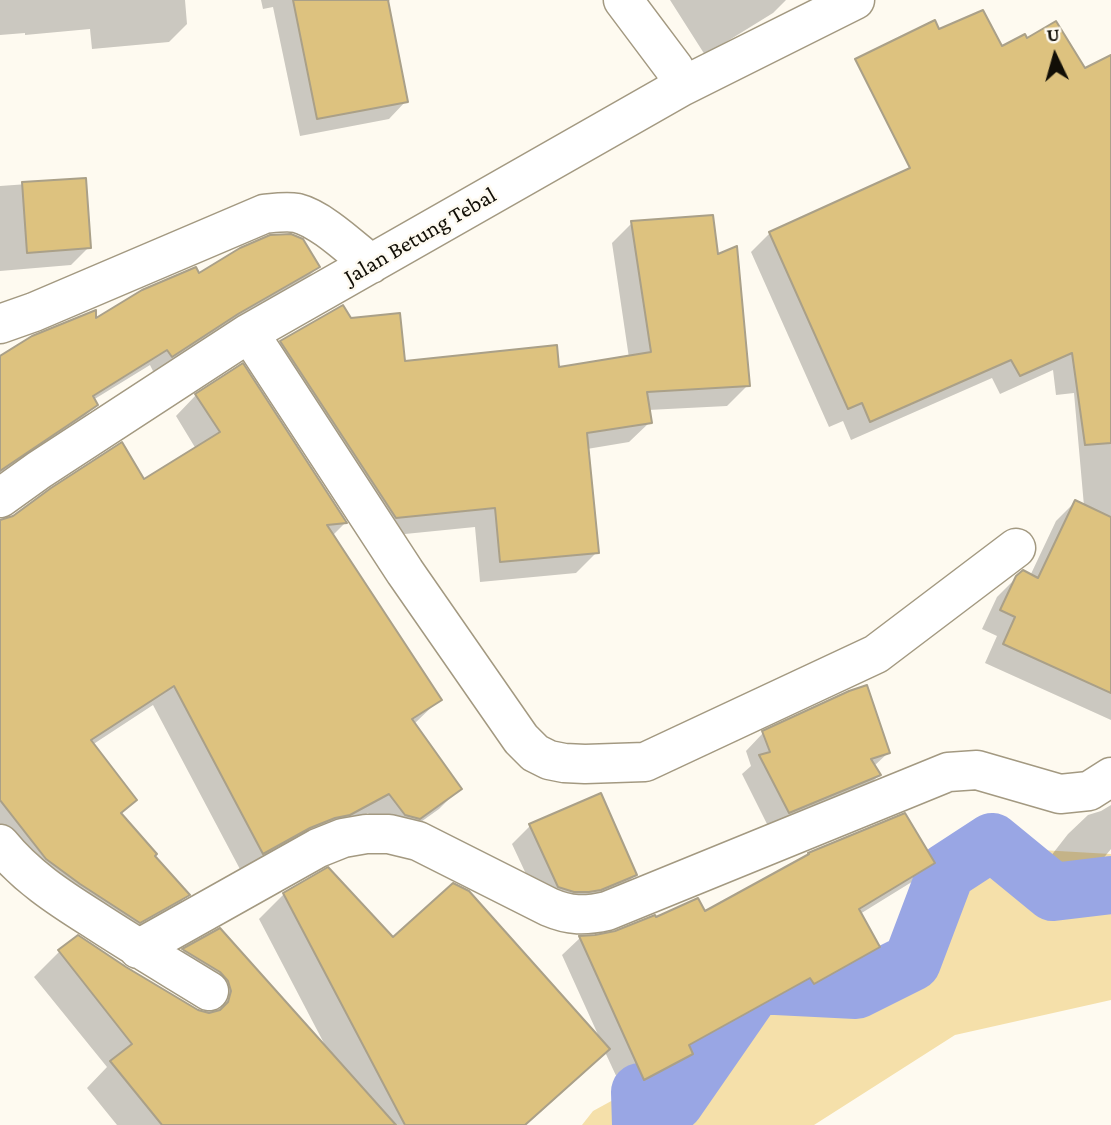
<!DOCTYPE html>
<style>
body{margin:0}
#map{position:relative;width:1111px;height:1125px;overflow:hidden;background:#fefaf0;font-family:"Crimson Pro",serif}
canvas{display:block}
.north{position:absolute;left:1020px;top:21px;width:70px;height:70px;-webkit-text-stroke:5px #fefaf0;paint-order:stroke;rotate:355deg;font-size:19px;font-weight:700;line-height:28px;text-align:center;color:#110e06}
.north::after{content:'';display:block;margin:auto;width:24px;height:32px;background:#110e06;clip-path:polygon(50% 0,100% 100%,50% 72%,0 100%)}
</style>
<div id="map">
<canvas width="1111" height="1125"></canvas>
<div class="north">U</div>
</div>
<script>
const ctx = document.querySelector('canvas').getContext('2d');
ctx.lineJoin = 'round';
function fill(path, color) {
  ctx.fillStyle = color;
  ctx.fill(path, 'evenodd');
}
function stroke(path, color, width, dash) {
  ctx.strokeStyle = color;
  ctx.lineWidth = width;
  ctx.lineCap = dash ? 'butt' : 'round';
  ctx.setLineDash(dash || []);
  ctx.stroke(path);
}
function write(font, color, halo, rows, align = 'center') {
  ctx.font = font + ' "Crimson Pro",serif';
  ctx.lineWidth = 5;
  ctx.setLineDash([]);
  ctx.textBaseline = 'middle';
  ctx.strokeStyle = halo;
  ctx.fillStyle = color;
  for (const [text, x, y, turn = 0] of rows) {
    ctx.save();
    ctx.translate(x, y);
    ctx.rotate((+turn || 0) * Math.PI / 180);
    ctx.textAlign = isNaN(turn) ? turn : align;
    if (halo) ctx.strokeText(text, 0, 0);
    ctx.fillText(text, 0, 0);
    ctx.restore();
  }
}
const green = new Path2D(`
 M953,845L1111,854V1000L955,1035L814,1125H582L593,1111L941,921Z`);
const shadow = new Path2D(`
 M0,0H185L187,24L169,42L92,49L90,29L25,35V33L0,35Z
 M261,0H390L387,3L406,101L389,119L300,136L273,7L263,9Z
 M670,0H786L773,13L705,55Z
 M938,31L1002,49L1027,41L1084,70L1111,62V720L985,663L997,636L982,629L997,597L1017,577L1030,576L1056,521L1075,502L1084,506L1074,393L1056,395L1053,370L1000,394L992,378L851,440L843,421L829,427L751,252L770,233L939,230Z
 M84,180L89,247L71,265L0,271V186Z
 M632,223L717,257L748,385L727,406L648,410L650,422L629,442L587,449L597,552L576,573L480,582L475,527L375,537L261,362L281,342L350,320L404,363L558,369L629,358L612,243Z
 M318,267L301,284L154,373L150,365L93,400L96,405L79,422L0,475V358L95,321L199,275Z
 M196,395L345,523L332,536L439,700L414,724L460,788L439,809L397,839L384,836L368,813L328,835L242,873L153,705L92,745L135,800L120,815L153,856L188,895L167,915L118,943L0,848V535L143,481L196,449L176,416Z
 M763,733L888,753L874,766L879,775L862,793L770,830L742,774L751,766L746,751Z
 M600,795L635,875L618,892L540,904L512,844L530,826Z
 M1111,805V849L1097,866L1078,885L1047,861L1068,834L1088,815L1101,811Z
 M933,863L915,880L860,914L878,947L860,965L795,1000L792,994L690,1051L691,1054L673,1071L626,1097L605,1052L583,1074L526,1125H117L87,1088L107,1067L34,977L59,952L78,937L197,1011L206,1014L204,1006L159,975L183,951L220,930L327,1049L259,919L284,894L393,939L600,1039L562,955L580,938L595,937Z`);
const canal = new Path2D(`
 M641,1125L640,1092L675,1102L756,985L856,990L912,962L946,872L992,842L1053,892L1111,885`);
const building = new Path2D(`
 M293,0H388L408,102L317,119Z
 M983,10L1002,46L1025,34L1027,38L1056,21L1085,68L1111,55V443L1085,445L1072,353L1020,376L1011,360L870,422L862,403L848,409L769,232L910,168L855,59L935,20L939,29Z
 M86,178L91,248L27,253L22,182Z
 M713,215L718,254L737,246L750,386L647,392L652,423L587,433L599,553L500,562L495,508L396,518L280,341L343,305L351,318L400,313L405,361L557,345L559,367L651,352L631,221Z
 M291,234L303,239L320,267L238,314L172,357L167,350L93,396L98,405L0,471V356L32,336L96,310V318L142,290L196,267L199,273L240,248L270,235Z
 M243,363L347,523L327,525L442,700L412,719L462,789L420,819L405,815L389,794L350,815L335,818L310,828L263,854L174,686L91,740L137,800L121,813L157,854L155,856L190,895L140,923L80,884L46,859L0,800V520L13,516L51,488L122,442L144,479L220,432L195,394Z
 M1075,500L1111,517V693L1003,644L1015,617L1000,610L1016,576L1023,570L1038,578Z
 M867,685L890,753L871,759L881,775L789,813L759,755L770,752L762,731L849,691Z
 M601,793L637,875L601,890L589,892H574L558,887L529,824Z
 M905,813L935,863L859,909L880,947L814,984L810,978L689,1045L693,1054L644,1080L579,936L595,935L615,931L655,915L656,917L698,898L705,911L809,854L808,853Z
 M328,867L393,937L453,883L469,891L610,1049L525,1125H405L283,893Z
 M220,928L396,1125H162L110,1061L132,1044L58,950L78,935L126,967L198,1010L209,1013L220,1010L228,1002L231,991L228,981L220,972L182,949Z`);
const minor = new Path2D(`
 M623,0L674,68L681,87
 M0,324L34,312L264,214C274,213 286,211 297,213C321,219 351,248 371,264
 M249,333L405,572L521,739L535,753L549,760L564,763L585,764L645,762L876,654L1016,548
 M0,498L39,470L249,333L681,87L855,0
 M0,844C26,876 58,897 93,919C131,944 170,967 209,991
 M138,949L318,848L343,838L366,834H389L418,841L549,907C570,916 585,916 607,911L948,772L977,770L1060,794L1089,791L1111,777`);
const streetNames = [
 ["Jalan Betung Tebal",420,236,-30]
];
fill(green, '#f5e0aa');
fill(shadow, '#0003');
stroke(canal, '#99a6e4', 58);
fill(building, '#ddc27f');
stroke(building, '#aaa088', 2);
stroke(minor, '#a39981', 41);
stroke(minor, '#fff', 38);
write('23px', '#110e06', '#fefaf0', streetNames);
</script>
